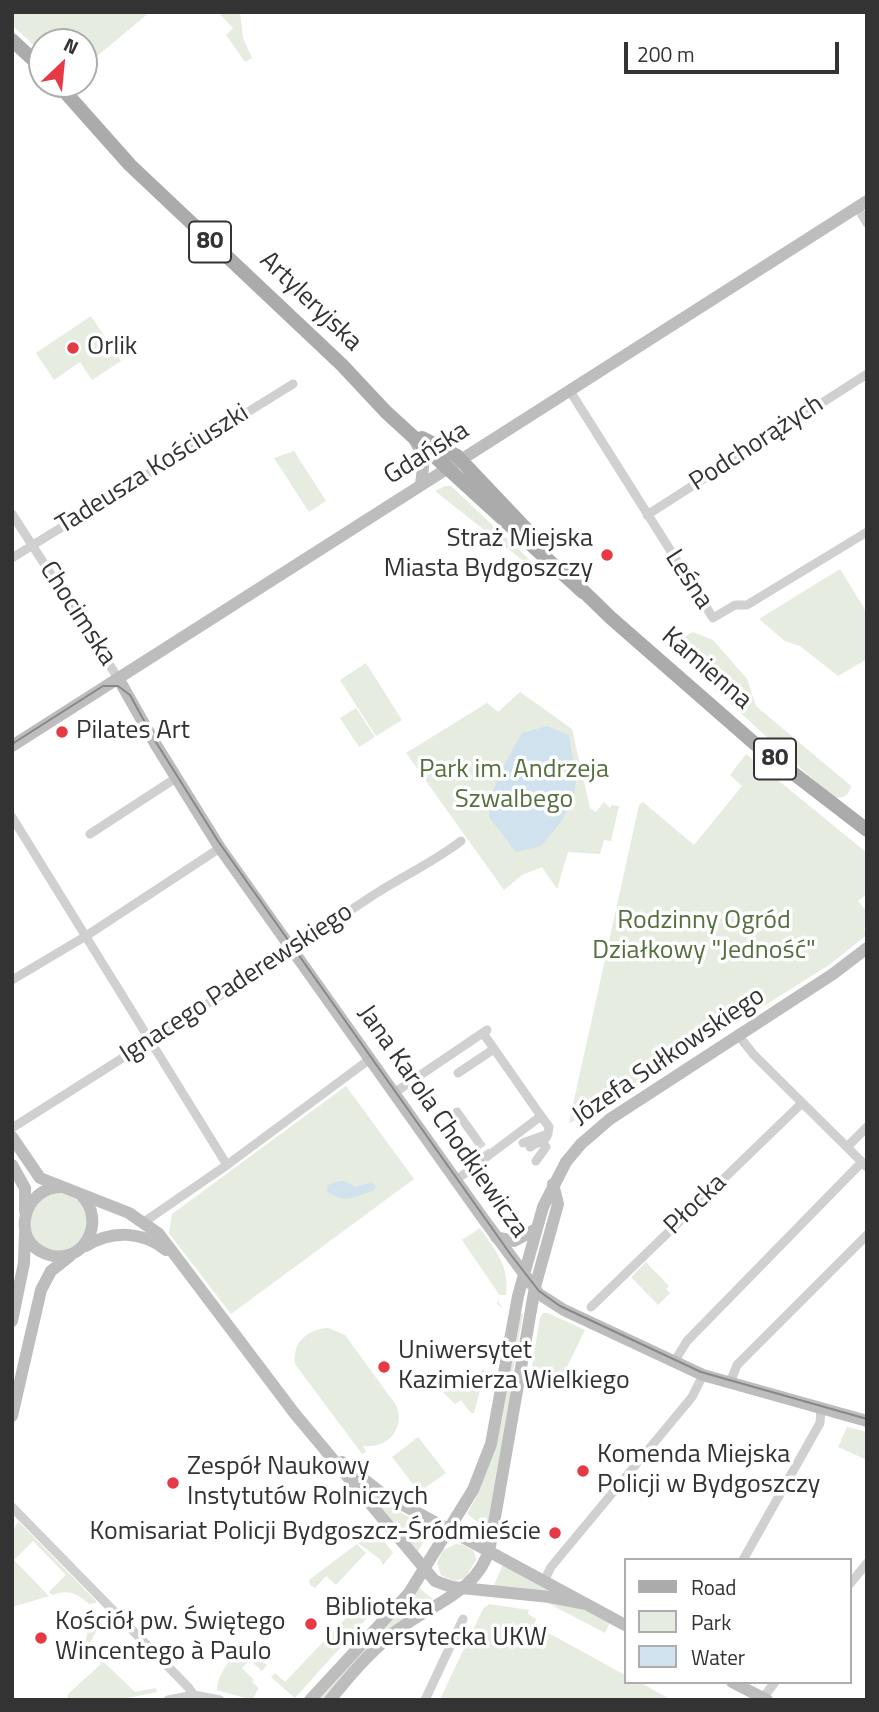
<!DOCTYPE html>
<meta charset="utf-8">
<style>
body{margin:0}
#map{position:relative;width:879px;height:1712px;overflow:hidden;background:#fff;font-family:"Titillium Web",sans-serif}
canvas{display:block}
.frame{position:absolute;inset:0;border:14px solid #333;pointer-events:none}
.legend{position:absolute;left:624px;top:1558px;width:228px;height:126px;box-sizing:border-box;background:#fff;border:2px solid #adadad;margin:0;padding:9px 12px;list-style:none;font-size:21px;color:#333}
.legend li{display:flex;align-items:center;gap:14px;height:35px}
.legend b{width:35px;border:2px solid #adadad}
.north{position:absolute;left:28px;top:28px;width:70px;height:70px;box-sizing:border-box;background:#fff;border:2px solid #adadad;border-radius:50%;rotate:26deg;font-size:19px;font-weight:700;line-height:28px;text-align:center;color:#333}
.north::after{content:'';display:block;margin:auto;width:24px;height:32px;background:#e63946;clip-path:polygon(50% 0,100% 100%,50% 72%,0 100%)}
.scale{position:absolute;left:624px;top:42px;width:215px;height:32px;box-sizing:border-box;border:4px solid #333;border-top:0;padding-left:9px;font-size:21px;line-height:24px;white-space:nowrap;color:#333;-webkit-text-stroke:5px #fff;paint-order:stroke}
</style>
<div id="map">
<canvas width="879" height="1712"></canvas>
<div class="frame"></div>
<ul class="legend">
<li><b style="height:9px;background:#ababab"></b>Road</li>
<li><b style="height:19px;background:#e6ecdf"></b>Park</li>
<li><b style="height:19px;background:#cfe2ee"></b>Water</li>
</ul>
<div class="north">N</div>
<div class="scale">200 m</div>
</div>
<script>
const ctx = document.querySelector('canvas').getContext('2d');
ctx.lineJoin = 'round';
function fill(path, color) {
  ctx.fillStyle = color;
  ctx.fill(path, 'evenodd');
}
function stroke(path, color, width, dash) {
  ctx.strokeStyle = color;
  ctx.lineWidth = width;
  ctx.lineCap = dash ? 'butt' : 'round';
  ctx.setLineDash(dash || []);
  ctx.stroke(path);
}
function write(font, color, halo, rows, align = 'center') {
  ctx.font = font + ' "Titillium Web",sans-serif';
  ctx.lineWidth = 7;
  ctx.setLineDash([]);
  ctx.textBaseline = 'middle';
  ctx.strokeStyle = halo;
  ctx.fillStyle = color;
  for (const [text, x, y, turn = 0] of rows) {
    ctx.save();
    ctx.translate(x, y);
    ctx.rotate((+turn || 0) * Math.PI / 180);
    ctx.textAlign = isNaN(turn) ? turn : align;
    if (halo) ctx.strokeText(text, 0, 0);
    ctx.fillText(text, 0, 0);
    ctx.restore();
  }
}
const green = new Path2D(`
 M12,12H150L84,67V42H42V53L12,25Z
 M218,12H240L243,38L252,58L245,62L226,35L233,28Z
 M91,316L109,343L98,351L110,344L121,361L92,380L80,362L54,380L36,353Z
 M294,451L326,501L309,512L274,458Z
 M445,486H451L533,563L531,567L435,491Z
 M840,569L867,613V659L838,676L800,646L785,641L759,619Z
 M693,632L713,640L747,679L756,706L851,786C849,797 842,799 832,797L668,646Z
 M366,663L402,720L376,736L340,680Z
 M520,692L572,729L590,808L596,812L604,802L610,808L612,805L619,806L611,841L604,840L600,854L568,852L557,889L542,867L522,875L504,890L406,753L487,703L498,712Z
 M356,708L375,737L359,747L340,718Z
 M746,754L867,853V894L858,901L867,912V926L864,928L867,935L829,965L635,1087L608,1107L569,1123L639,805L643,802L694,845L742,786L730,775Z
 M346,1086L414,1179L231,1314L169,1233L172,1214Z
 M30 1222a29 29 0 1 1 58 0a29 29 0 1 1-58 0Z
 M480,1228C495,1250 510,1266 506,1295H499L498,1302L503,1308L497,1304L499,1294L462,1240Z
 M646,1262L669,1286L666,1289L670,1293L658,1305L631,1277Z
 M518,1313L523,1314L512,1377L509,1413L488,1530L467,1514L478,1494Z
 M543,1313H548L585,1330L559,1383L530,1377L540,1318Z
 M328,1328L345,1335L396,1405C406,1429 387,1449 363,1446L366,1452L362,1454L295,1364C292,1342 308,1329 328,1328Z
 M483,1370L485,1372L474,1413H471L461,1400L455,1404L443,1392Z
 M847,1427L867,1432V1460L838,1447Z
 M418,1437L446,1473L419,1492L392,1457Z
 M365,1488C384,1501 409,1522 433,1525L417,1553Z
 M18,1521L96,1601V1603L89,1604C77,1593 68,1589 52,1595L49,1592L66,1575L33,1541L14,1560L49,1596L12,1607V1534Z
 M374,1531H377L393,1553L383,1565L380,1559L358,1543Z
 M357,1544L366,1553L336,1585L326,1576L315,1588L310,1585L309,1580Z
 M456,1544L463,1545L474,1551L476,1560L465,1578L454,1581L441,1575L437,1563L443,1550Z
 M503,1565L558,1594L492,1589Z
 M418,1587L433,1599C389,1625 354,1659 324,1700H316Z
 M364,1599L375,1609L295,1698L271,1677L275,1673L285,1682Z
 M546,1602L575,1605L610,1622L605,1633Z
 M489,1604L529,1610L528,1614L536,1619L534,1625L625,1675V1682H639L672,1700H445L441,1697L483,1609Z
 M96,1622L100,1624L88,1647L135,1692L156,1688L157,1692L118,1700H67L68,1694L101,1664L85,1648C86,1640 86,1627 96,1622Z
 M243,1645L267,1665L262,1671L250,1660L242,1668L254,1680L252,1682L259,1688L252,1700L217,1690C217,1673 232,1658 243,1645Z`);
const water = new Path2D(`
 M547,726L569,735L576,779L574,796L561,822L541,846L516,852L489,817C490,787 507,759 522,733Z
 M340,1181H344L356,1187L372,1182L376,1186L373,1191C355,1195 347,1206 327,1191L328,1185Z`);
const streetTunnel = new Path2D(`
 M477,1140L487,1154`);
const street = new Path2D(`
 M857,207L867,223
 M570,391L713,618L735,605H747L867,532
 M12,514L118,678
 M647,515L867,374
 M12,558L293,384
 M12,817L227,1165
 M90,834L176,778
 M12,980L86,936L220,848
 M738,1035L754,1055L867,1167
 M458,1073L494,1049
 M394,1093L487,1030
 M457,1112L477,1140
 M12,1128C131,1053 249,978 366,900C397,879 431,864 461,841
 M523,1143L548,1134
 M530,1147C541,1139 547,1145 549,1127L541,1116
 M847,1147L867,1127
 M536,1161L546,1147L542,1142
 M456,1180L541,1116L483,1033
 M144,1222L227,1165L370,1059
 M591,1307L802,1103
 M674,1362L687,1341L862,1162
 M730,1383L737,1365L867,1235
 M12,1507L188,1687L194,1695V1700
 M743,1560L820,1423L821,1408
 M544,1581L551,1567L692,1397L703,1375
 M849,1585L867,1563
 M763,1698L775,1682
 M168,1700L194,1695L220,1700
 M425,1700L463,1619`);
const secondary = new Path2D(`
 M415,441L424,458L421,485
 M118,678L156,745L220,848L482,1217L539,1294L564,1310L703,1375L867,1421
 M12,746L867,201
 M12,1137L40,1178L129,1213L159,1234L295,1414L435,1581L452,1587L550,1597L586,1604
 M12,1165L25,1188V1212
 M61,1187C24,1187 9,1240 46,1254C83,1268 108,1221 81,1195
 M496,1237L514,1241L536,1229
 M86,1246C112,1230 142,1231 166,1250
 M12,1321L24,1263L25,1232
 M12,1416L41,1290L51,1271L70,1256
 M342,1462L380,1492L405,1506L625,1625
 M732,1682L767,1700
 M310,1700L409,1593L473,1490L491,1444L518,1296L543,1207L566,1162L581,1144L610,1119L833,974L867,948
 M330,1700C348,1678 367,1655 389,1637C423,1606 479,1595 490,1546L535,1287L558,1204L553,1184`);
const primary = new Path2D(`
 M12,40L42,68
 M58,84L130,165L342,365L386,412L583,592
 M422,438L457,456L529,532
 M578,586L611,618L754,743L867,830`);
const tram = new Path2D(`
 M12,744L103,686H118L130,695L154,739L218,841L511,1255L539,1291L560,1306L701,1372L867,1419`);
const markers = [
 [73,348,7,"#e63946"],
 [607,555,7,"#e63946"],
 [62,732,7,"#e63946"],
 [384,1367,7,"#e63946"],
 [583,1471,7,"#e63946"],
 [173,1483,7,"#e63946"],
 [555,1533,7,"#e63946"],
 [311,1624,7,"#e63946"],
 [41,1638,7,"#e63946"]
];
const shields = [
 [210,242,42],
 [775,759,42]
];
const shieldNames = [
 ["80",210,242],
 ["80",775,759]
];
const streetNames = [
 ["Artyleryjska",310,302,44],
 ["Podchorążych",757,444,-33],
 ["Gdańska",427,454,-32],
 ["Tadeusza Kościuszki",153,470,-32],
 ["Leśna",688,580,57],
 ["Chocimska",77,614,57],
 ["Kamienna",706,669,41],
 ["Ignacego Paderewskiego",237,984,-33],
 ["Józefa Sułkowskiego",669,1057,-34],
 ["Jana Karola Chodkiewicza",442,1122,55],
 ["Płocka",696,1205,-44]
];
const poiNames = [
 ["Orlik",87,348],
 ["Straż Miejska",593,540,"right"],
 ["Miasta Bydgoszczy",593,570,"right"],
 ["Pilates Art",76,732],
 ["Uniwersytet",398,1352],
 ["Kazimierza Wielkiego",398,1382],
 ["Komenda Miejska",597,1456],
 ["Policji w Bydgoszczy",597,1486],
 ["Zespół Naukowy",187,1468],
 ["Instytutów Rolniczych",187,1498],
 ["Komisariat Policji Bydgoszcz-Śródmieście",541,1533,"right"],
 ["Biblioteka",325,1609],
 ["Uniwersytecka UKW",325,1639],
 ["Kościół pw. Świętego",55,1623],
 ["Wincentego à Paulo",55,1653]
];
const parkNames = [
 ["Park im. Andrzeja",514,771],
 ["Szwalbego",514,801],
 ["Rodzinny Ogród",704,922],
 ["Działkowy \"Jedność\"",704,952]
];
fill(green, '#e6ecdf');
fill(water, '#cfe2ee');
stroke(streetTunnel, '#d6d6d6', 9, [9, 4.5]);
stroke(street, '#d0d0d0', 9);
stroke(secondary, '#bdbdbd', 12);
stroke(primary, '#ababab', 14);
stroke(tram, '#888', 2);
for (const [x, y, r, color] of markers) {
  const dot = new Path2D();
  dot.arc(x, y, r, 0, 2 * Math.PI);
  ctx.fillStyle = color;
  ctx.fill(dot);
  stroke(dot, '#fff', 2.5);
}
for (const [x, y, w] of shields) {
  const box = new Path2D();
  box.roundRect(x - w / 2, y - 20.5, w, 41, 5);
  ctx.fillStyle = '#fff';
  ctx.fill(box);
  stroke(box, '#333', 2);
}
write('bold 24px', '#333', null, shieldNames);
write('26px', '#333', '#fff', streetNames);
write('26px', '#333', '#fff', poiNames, 'left');
write('26px', '#56703f', '#fff', parkNames);
</script>
